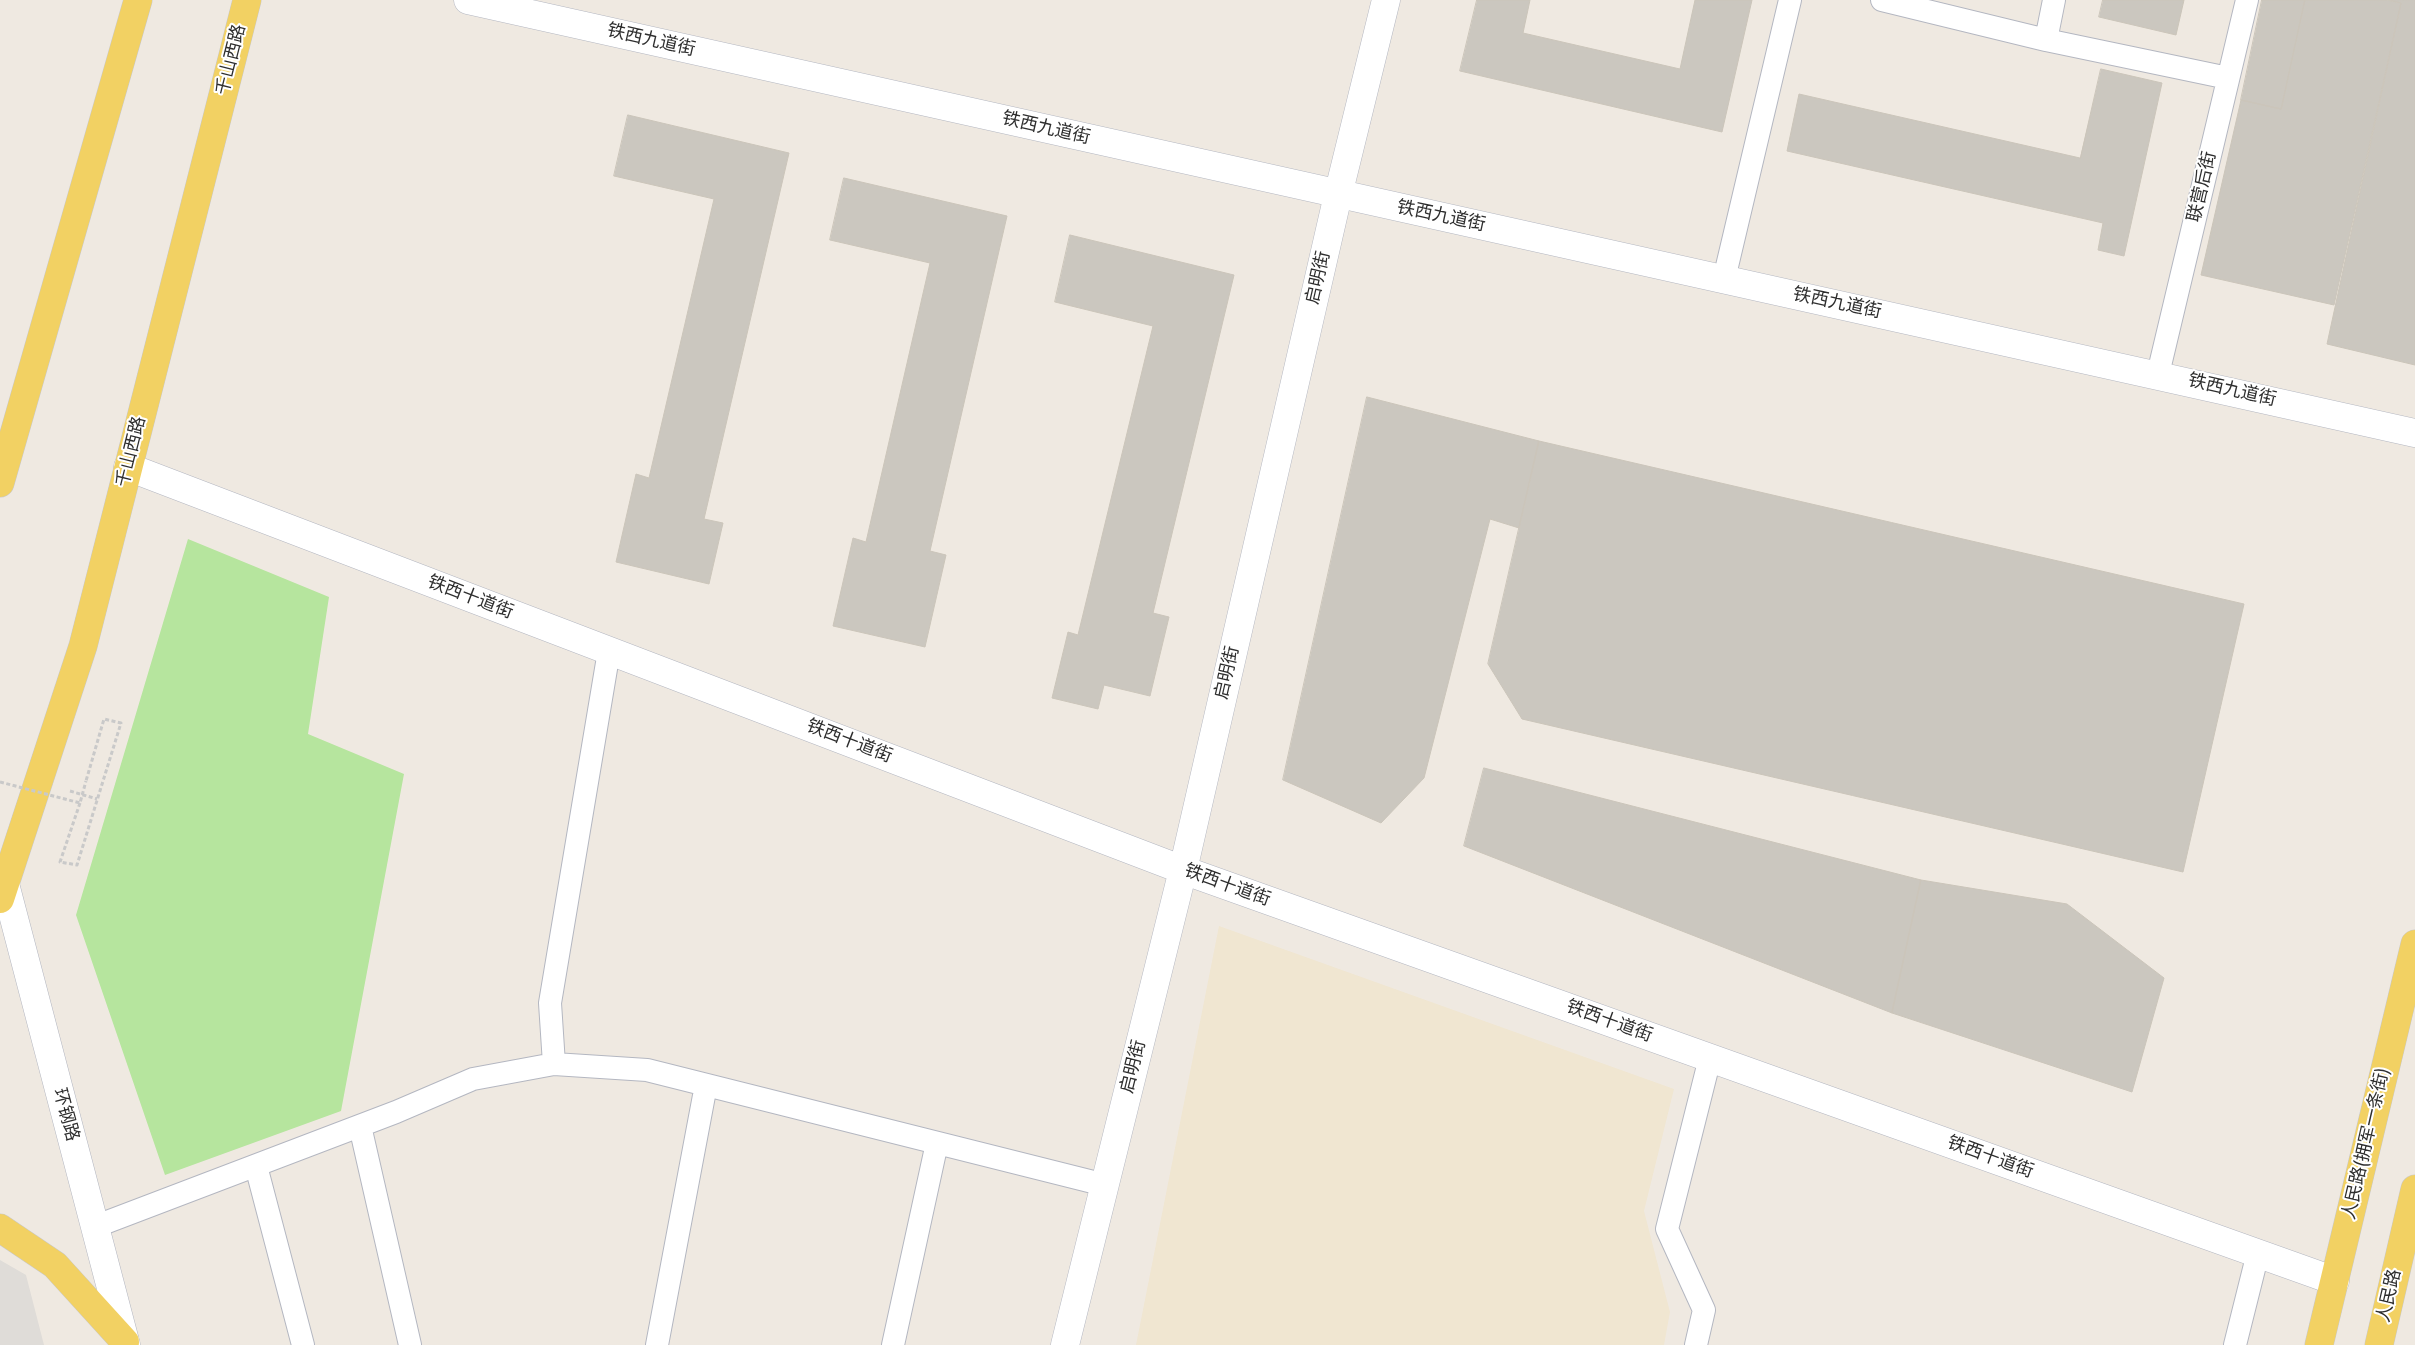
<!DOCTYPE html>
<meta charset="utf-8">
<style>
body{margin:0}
canvas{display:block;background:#efe9e1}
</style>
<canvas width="2415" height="1345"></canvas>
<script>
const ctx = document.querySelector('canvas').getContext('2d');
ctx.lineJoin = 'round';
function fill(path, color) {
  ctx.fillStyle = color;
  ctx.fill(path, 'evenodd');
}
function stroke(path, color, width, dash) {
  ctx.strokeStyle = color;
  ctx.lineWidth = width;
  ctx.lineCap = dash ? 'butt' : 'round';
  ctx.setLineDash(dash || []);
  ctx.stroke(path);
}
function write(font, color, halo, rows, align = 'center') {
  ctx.font = font + ' Jost,"Noto Sans SC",sans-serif';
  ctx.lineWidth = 4;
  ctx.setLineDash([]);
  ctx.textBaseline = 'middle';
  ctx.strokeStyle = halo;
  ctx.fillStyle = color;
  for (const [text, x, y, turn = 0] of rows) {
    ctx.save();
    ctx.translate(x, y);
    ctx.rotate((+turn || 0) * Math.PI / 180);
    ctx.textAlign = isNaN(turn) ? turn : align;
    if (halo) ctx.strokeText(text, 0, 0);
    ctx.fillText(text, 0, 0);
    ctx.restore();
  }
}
const education = new Path2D(`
 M1219,926L1674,1089L1644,1211L1670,1312L1664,1345H1136Z`);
const green = new Path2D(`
 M188,539L329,597L308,734L404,774L341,1111L165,1175L76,915Z`);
const plaza = new Path2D(`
 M0,1260L26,1275L44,1345H0Z`);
const building = new Path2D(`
 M1477,0H1530L1523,33L1680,69L1695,0H1752L1722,132L1460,71Z
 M2103,0H2184L2176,35L2099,17Z
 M2262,0H2305L2281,109L2241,100Z
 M2305,0H2387L2401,3L2334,305L2201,275L2241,100L2281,109Z
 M2415,0V365L2327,344L2401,3L2390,0Z
 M2101,69L2162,83L2124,256L2098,250L2103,223L1787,151L1799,94L2080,158Z
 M628,115L789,153L704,519L723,523L709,584L616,562L636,474L649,478L714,199L614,176Z
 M844,178L1007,216L930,551L946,555L925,647L833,626L853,538L866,542L930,263L830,240Z
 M1070,235L1234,275L1153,613L1169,617L1150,696L1104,685L1098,709L1052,698L1068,632L1078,635L1153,326L1055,302Z
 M1367,397L1539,441L1519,528L1490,519L1424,778L1381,823L1283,780Z
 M1539,441L2244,604L2183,872L1522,719L1488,664Z
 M1484,768L1921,880L1892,1013L1464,846Z
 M1921,880L2067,904L2164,978L2132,1092L1892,1013Z`);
const path = new Path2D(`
 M70,791L97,799
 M80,803L60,862L77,865L121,723L104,719L86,781`);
const lane = new Path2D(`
 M1882,0L2046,40L2054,0
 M2046,40L2228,78
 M1724,279L1790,0
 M2158,374L2247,0
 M554,1064L550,1003L609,651
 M360,1126L410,1345
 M256,1166L303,1345
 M94,1227L396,1112L473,1079L554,1064L647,1070L1105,1185
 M657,1345L706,1085
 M893,1345L937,1143
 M1696,1345L1704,1310L1667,1229L1710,1058
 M2235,1345L2258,1253`);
const street = new Path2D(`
 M128,467L1183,870L2335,1281
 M1065,1345L1183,870L1338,195L1386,0`);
const secondary = new Path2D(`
 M468,0L2415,433
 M5,884L126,1345`);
const primary = new Path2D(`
 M0,483L138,0
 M0,899L83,646L247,0
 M0,1228L55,1265L125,1342
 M2319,1345L2415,944
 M2379,1345L2415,1189`);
const pathBridge = new Path2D(`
 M0,782L80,803L86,781`);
const streetNames = [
 ["铁西九道街",651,41,13],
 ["千山西路",232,60,-76],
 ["铁西九道街",1046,129,13],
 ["联营后街",2203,187,-77],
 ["铁西九道街",1441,217,12],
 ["启明街",1319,278,-77],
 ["铁西九道街",1837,304,12],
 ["铁西九道街",2232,391,13],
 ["千山西路",132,452,-76],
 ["铁西十道街",470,598,21],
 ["启明街",1228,673,-77],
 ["铁西十道街",849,742,21],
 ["铁西十道街",1227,886,20],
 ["铁西十道街",1609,1022,20],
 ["启明街",1134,1067,-76],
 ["环钢路",65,1115,75],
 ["人民路(拥军一条街)",2367,1144,-77],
 ["铁西十道街",1990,1158,20],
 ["人民路",2390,1296,-77]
];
fill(education, '#f0e6d1');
fill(green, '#b6e59e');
fill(plaza, '#dfdcd8');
fill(building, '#cbc7bf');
stroke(building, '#cbc5ba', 1);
stroke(lane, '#b4b7c1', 24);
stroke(street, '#b4b7c1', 29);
stroke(secondary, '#b4b7c1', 29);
stroke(primary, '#c9c9c9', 29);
stroke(path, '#c9c9c9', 3, [4, 2.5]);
stroke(lane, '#fff', 22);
stroke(street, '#fff', 28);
stroke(secondary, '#fff', 28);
stroke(primary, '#f2d163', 28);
stroke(pathBridge, '#c9c9c9', 3, [4, 2.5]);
write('18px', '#2e2e2e', '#fff', streetNames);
</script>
